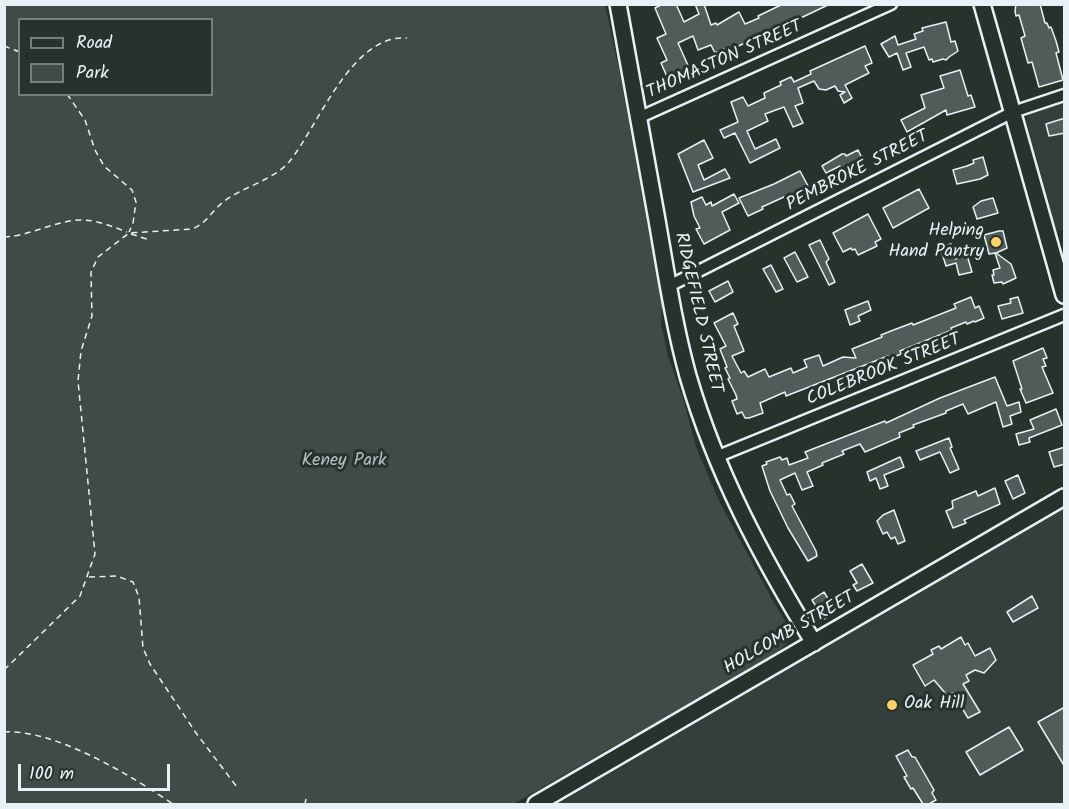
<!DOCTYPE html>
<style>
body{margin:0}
#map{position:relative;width:1069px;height:809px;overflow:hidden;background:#26332d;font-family:Kalam,sans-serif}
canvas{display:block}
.frame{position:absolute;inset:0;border:6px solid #e8f1f8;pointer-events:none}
.legend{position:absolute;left:18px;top:18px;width:195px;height:78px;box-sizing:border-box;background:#26332d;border:2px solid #747f7e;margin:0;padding:8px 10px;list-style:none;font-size:18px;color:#e8f1f8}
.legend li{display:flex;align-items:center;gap:12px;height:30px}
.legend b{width:30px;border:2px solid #747f7e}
.scale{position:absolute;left:18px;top:764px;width:152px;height:27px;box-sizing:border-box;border:3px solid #e8f1f8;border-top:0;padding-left:8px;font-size:18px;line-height:21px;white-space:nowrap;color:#e8f1f8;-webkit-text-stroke:4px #26332d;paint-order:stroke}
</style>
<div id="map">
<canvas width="1069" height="809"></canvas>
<div class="frame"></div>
<ul class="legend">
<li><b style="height:8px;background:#26332d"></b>Road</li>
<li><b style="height:16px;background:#3e4b47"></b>Park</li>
</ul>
<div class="scale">100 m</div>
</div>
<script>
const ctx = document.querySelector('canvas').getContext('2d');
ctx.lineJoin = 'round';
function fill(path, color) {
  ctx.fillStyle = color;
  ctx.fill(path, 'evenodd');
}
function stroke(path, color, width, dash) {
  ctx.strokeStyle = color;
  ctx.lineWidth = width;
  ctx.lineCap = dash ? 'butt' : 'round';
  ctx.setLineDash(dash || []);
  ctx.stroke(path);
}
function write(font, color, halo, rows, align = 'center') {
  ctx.font = font + ' Kalam,sans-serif';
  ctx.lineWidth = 6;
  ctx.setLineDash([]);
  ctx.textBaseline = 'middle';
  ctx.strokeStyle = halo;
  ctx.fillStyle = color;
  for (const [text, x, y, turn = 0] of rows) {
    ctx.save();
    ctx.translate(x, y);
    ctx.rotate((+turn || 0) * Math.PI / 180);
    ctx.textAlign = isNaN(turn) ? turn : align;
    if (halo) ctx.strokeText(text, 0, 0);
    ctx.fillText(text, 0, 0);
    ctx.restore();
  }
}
const built = new Path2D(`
 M1064,102V229L1056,232L1026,120L1029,114L1033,111Z
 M1064,503V804H547Z`);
const green = new Path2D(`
 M5,4L605,5L620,74L662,304L661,323L668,356L684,402L696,447L720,503L773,601L794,636L776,654L513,804H5ZM20,20H212V94H20Z`);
const building = new Path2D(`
 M663,4H676L684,22L699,14L695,4H704L711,25L716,23L717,25L739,12L745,24L759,18L758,16L783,4H830L763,36L762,33L746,40L747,42L726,52L724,49L715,53L711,45L698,50L693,36L678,43L690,70L668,79L661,63L667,60L657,38L666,34L655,8Z
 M1016,4H1040L1045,23H1047L1049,28L1051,27L1056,41L1059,52L1056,53L1063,80L1039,87L1032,62L1028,63L1021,38L1025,36L1019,15L1016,16L1015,11Z
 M946,22L951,42L955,41L958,51L949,57L946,60L943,59L933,62L932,59L929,60L924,47L906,53L911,67L903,70L897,53L889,57L881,44L895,36L898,45L916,39L914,34L923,31L922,28Z
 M865,46L871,60L872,63L865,66L869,73L845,85L852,98L844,103L840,95L845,92L838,91L835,86L826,90L819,89L814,81L798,88L803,103L795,106L803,123L793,127L784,107L765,114L768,121L747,131L755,149L776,139L780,148L750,163L735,133L724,138L720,130L738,122L731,102L743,97L748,106L765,98L764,93L781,85L780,82L791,77L794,82L811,74L810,71Z
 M960,70L968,96L971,95L975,107L947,115L946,110L907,132L901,120L925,108L921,95L944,88L940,76Z
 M1065,118V133L1049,136L1046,124Z
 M704,140L713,158L698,165L704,180L725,169L730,178L693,192L678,154Z
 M858,150L864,162L863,164L843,173L840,166L826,173L822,166L842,154H845L846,156Z
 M983,157L988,175L980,179L957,184L953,170L967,166L974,163L973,160Z
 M800,171L808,186L762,207L763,209L748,216L739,198L774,184Z
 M919,189L929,208L893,228L883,208Z
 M734,194L739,203L722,212L730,230L704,244L696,229L700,228L694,216L691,202L702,197L706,205L711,202L712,206Z
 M993,198L998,213L977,219L973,207L981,201Z
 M868,214L881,239L875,242L877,246L858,255L855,249L852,250L851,248L843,252L833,233Z
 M999,231H1003L1007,248L996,253L1011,264L1016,278L1003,284L1002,282L994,283L992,275H994L993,270L1000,268L995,253L989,254L984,235Z
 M820,240L829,259L826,262L835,282L829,285L809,245Z
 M951,244L955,259L967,255L972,272L959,275L956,263L946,266L940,247Z
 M795,252L808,277L797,282L784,258Z
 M771,265L783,289L776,292L763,269Z
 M728,281L733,292L715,302L709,291Z
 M971,297L975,308L979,306L984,318L975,322L974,321L967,324L966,322L951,328L952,330L900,351L901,354L889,359L888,356L786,396L785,392L760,403L763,413L749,418H745L742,412L737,414L732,401L737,399L736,395L728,379L730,378L725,368L727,367L720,349L726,346L714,323L733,313L738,324L734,326L744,351L732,356L741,373L744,371L748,377L765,369L769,377L791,368L793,373L807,367L804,360L819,355L823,366L843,357L856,358L852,349L882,337L881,335L891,331L912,323L913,325L956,308L954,304Z
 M1018,297L1023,313L1002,319L998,306L1011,303L1010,299Z
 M868,301L871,310L858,316L860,321L850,325L845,310Z
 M1043,348L1047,358L1043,359L1046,366L1042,367L1053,393L1026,403L1020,389H1022L1013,361Z
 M995,377L1007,406L1019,402L1021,412L1010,416L1012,424L1003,427L996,402L968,414L963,404L946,411V413L913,425L914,427L899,433L900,437L865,452L860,444L842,451L844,454L822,463L823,465L807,472L813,486L802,490L795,473L780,480L787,495L790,494L795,504L792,506L816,551L817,556L808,561L788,528L770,491L762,466L767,464L766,462L780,457L782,460L787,458L789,465L808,458L805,452L885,421L886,423L940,398Z
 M1056,409L1062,425L1029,438L1030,442L1019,445L1016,434L1034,429L1030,420Z
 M949,438L952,447L950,448L959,469L950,473L940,452L920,460L916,451Z
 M1065,447V464L1054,467L1049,452Z
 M900,457L904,467L884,475L888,486L880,489L876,478L870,481L867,472Z
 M1018,475L1025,493L1013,499L1005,481Z
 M995,488L1000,504L964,520L966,523L953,528L946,511L953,508L952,501L976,491L978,496Z
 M894,510L905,541L898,544L895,537L891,539L887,532L883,534L877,521L883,515Z
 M862,564L873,583L857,591L853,585L857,583L850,571Z
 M824,592L836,612L824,619L812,600Z
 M1032,596L1038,608L1013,622L1007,612Z
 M961,637L965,645L968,643L975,656L990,648L996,660L984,673L975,670L966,675L969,681L963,684L980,712L968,718L953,693L946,694L934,680L925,686L913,665L933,654L931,650L939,646L941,649Z
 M1065,707V767L1038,722Z
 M1009,727L1023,750L980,775L966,752Z
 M908,750L912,757H915L934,790L932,793L936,800L929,804H923L913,788L911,789L904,777L907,776L896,756Z`);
const path = new Path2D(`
 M4,46L20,52
 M67,94L85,120L95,150L104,166L132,190L136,202L133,223L129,232
 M131,234L150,240
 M4,237C31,236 55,220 82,220C98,220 113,227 127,232
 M89,577L117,576L133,582L139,597L143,648L150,664L196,733L237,787
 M4,670L80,596L95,554L78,381L81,351L92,316L91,272L98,257L129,233L192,229C206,224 212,211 223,202C242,187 272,181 289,162C318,127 351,34 407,38
 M4,732C56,729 131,776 173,804
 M305,804L306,799`);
const street = new Path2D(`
 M638,118L891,4
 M669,286L1013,112L1064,95
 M716,457L1064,315`);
const secondary = new Path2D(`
 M618,4C631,76 644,148 657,220C666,272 674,325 688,376C716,472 762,558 814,643
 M982,4L1064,295
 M536,804L1064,497`);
const markers = [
 [996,242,6,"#ffd166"],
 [892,705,6,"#ffd166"]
];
const streetNames = [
 ["THOMASTON STREET",725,61,-24],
 ["PEMBROKE STREET",858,172,-27],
 ["RIDGEFIELD STREET",697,313,77],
 ["COLEBROOK STREET",884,371,-22],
 ["HOLCOMB STREET",790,634,-30]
];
const poiNames = [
 ["Helping",984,232],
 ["Hand Pantry",984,253],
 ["Oak Hill",904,705,"left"]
];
const parkNames = [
 ["Keney Park",344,462]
];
fill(built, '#333f3a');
fill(green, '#3e4b47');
fill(building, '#505c59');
stroke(building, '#e8f1f8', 1.5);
stroke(street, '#e8f1f8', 15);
stroke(secondary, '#e8f1f8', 20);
stroke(path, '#e8f1f8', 1.5, [6, 4.5]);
stroke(street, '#26332d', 10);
stroke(secondary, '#26332d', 15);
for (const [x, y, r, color] of markers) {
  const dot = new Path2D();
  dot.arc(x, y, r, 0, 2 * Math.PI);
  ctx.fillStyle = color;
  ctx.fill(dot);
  stroke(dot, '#26332d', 2);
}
write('18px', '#e8f1f8', '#26332d', streetNames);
write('18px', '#e8f1f8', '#26332d', poiNames, 'right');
write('18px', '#b5bfc3', '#26332d', parkNames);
</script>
